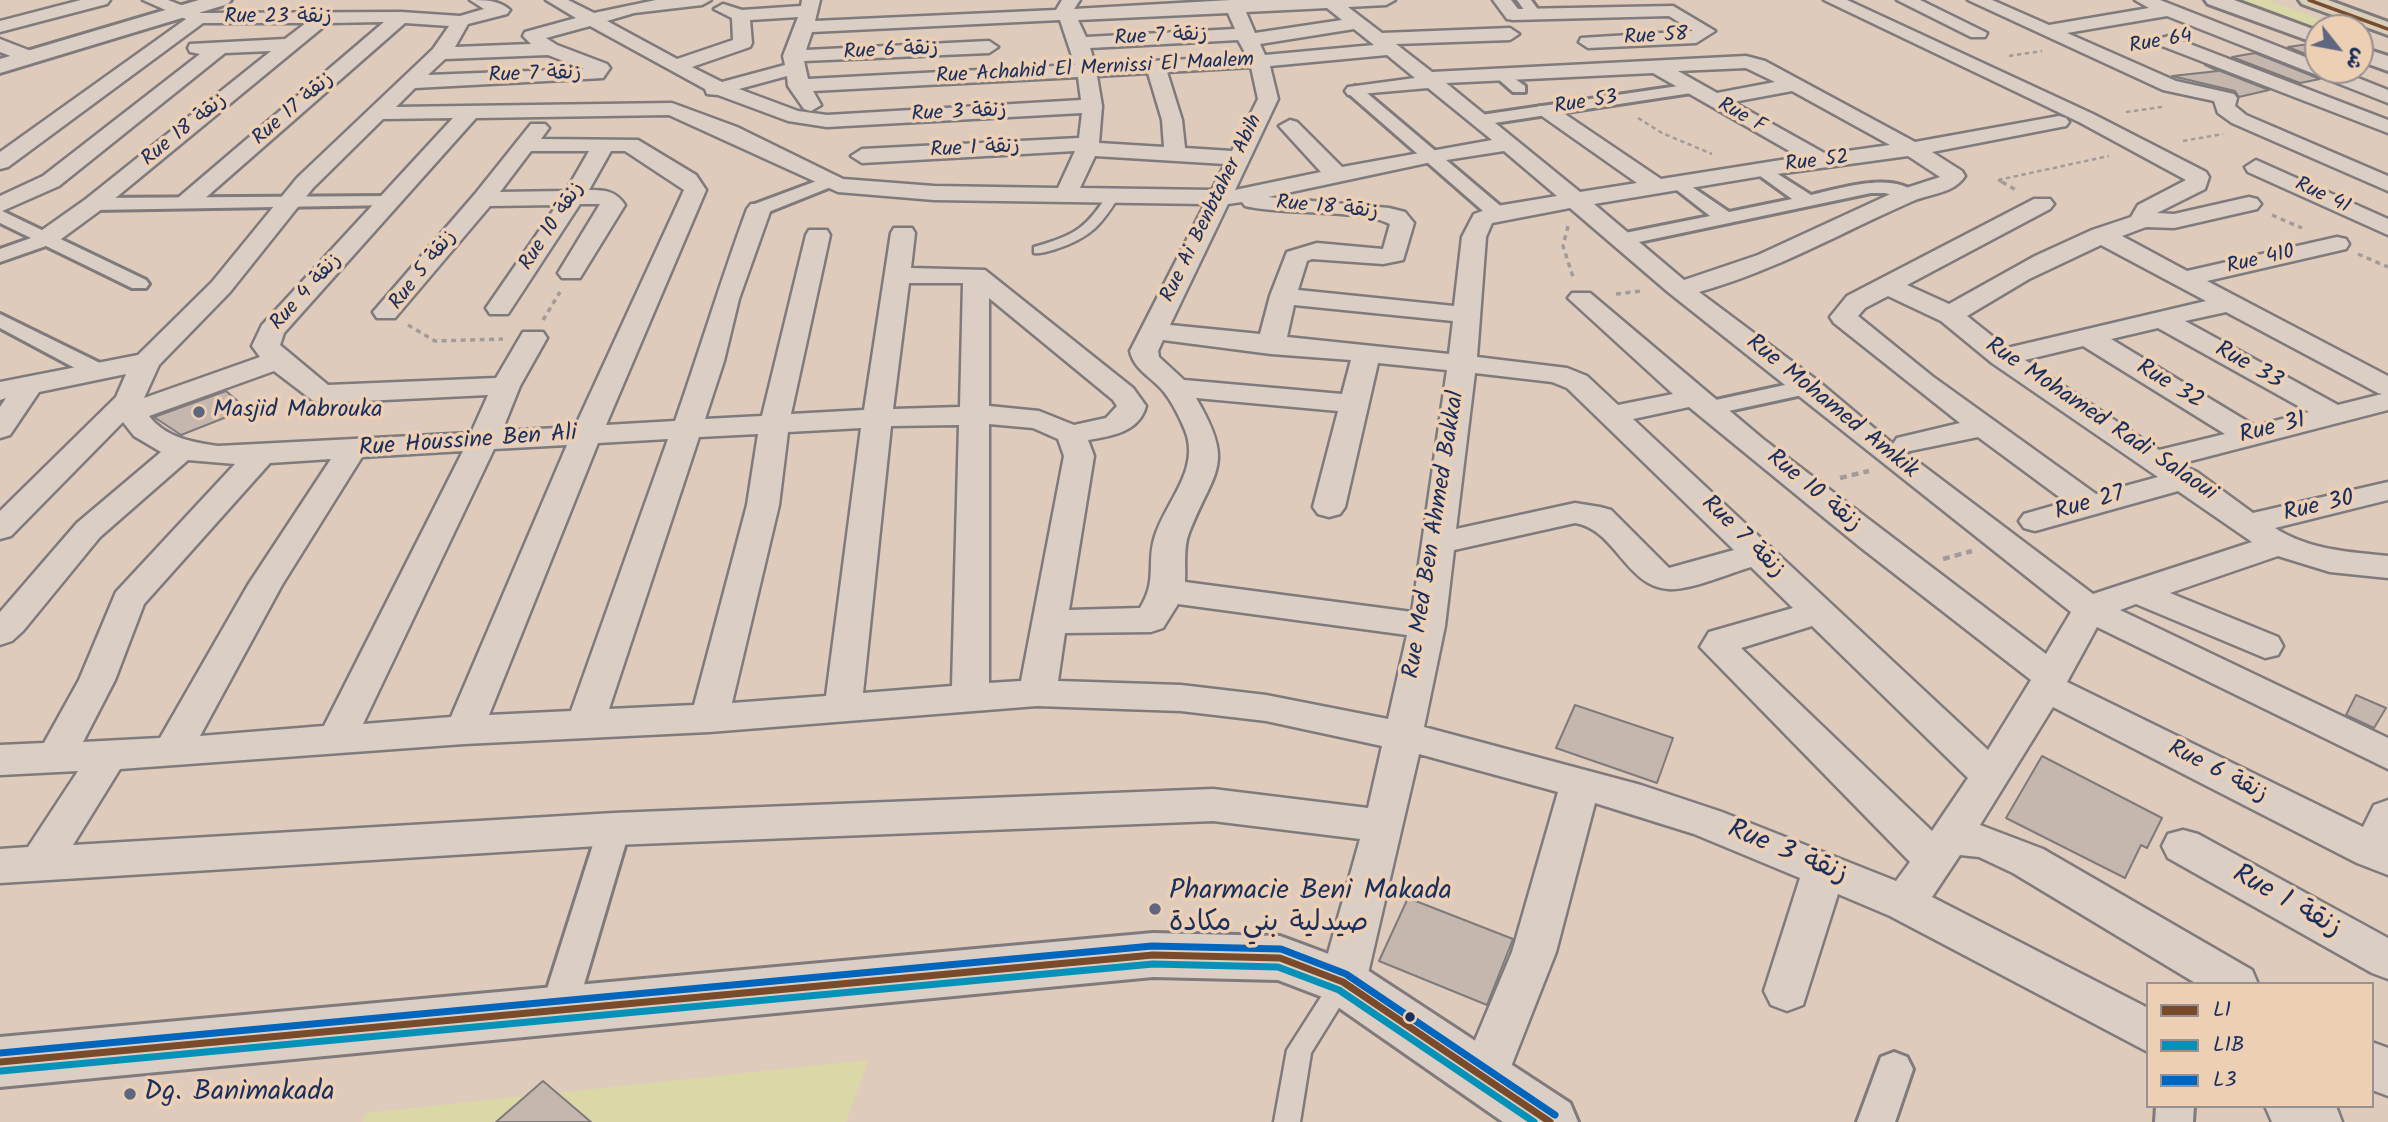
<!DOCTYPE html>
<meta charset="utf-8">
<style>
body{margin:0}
#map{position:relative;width:2388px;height:1122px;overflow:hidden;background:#decbbc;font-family:Kalam,"Playpen Sans Arabic",sans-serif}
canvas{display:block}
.legend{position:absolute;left:2146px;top:982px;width:228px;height:126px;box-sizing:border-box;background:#edd0b4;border:2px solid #999092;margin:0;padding:9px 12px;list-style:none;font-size:21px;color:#1b2f5e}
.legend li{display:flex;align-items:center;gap:14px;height:35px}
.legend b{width:35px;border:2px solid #999092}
.north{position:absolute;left:2304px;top:14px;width:70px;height:70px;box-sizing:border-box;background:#edd0b4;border:2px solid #999092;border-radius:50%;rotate:121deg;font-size:19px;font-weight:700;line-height:28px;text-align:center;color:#1b2f5e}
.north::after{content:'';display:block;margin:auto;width:24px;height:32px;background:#5f667f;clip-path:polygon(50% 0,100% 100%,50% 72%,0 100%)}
</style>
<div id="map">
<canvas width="2388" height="1122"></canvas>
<ul class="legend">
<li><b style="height:9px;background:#7a4b2a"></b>L1</li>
<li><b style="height:9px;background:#0591b8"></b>L1B</li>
<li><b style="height:9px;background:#0065bd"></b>L3</li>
</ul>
<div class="north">ش</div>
</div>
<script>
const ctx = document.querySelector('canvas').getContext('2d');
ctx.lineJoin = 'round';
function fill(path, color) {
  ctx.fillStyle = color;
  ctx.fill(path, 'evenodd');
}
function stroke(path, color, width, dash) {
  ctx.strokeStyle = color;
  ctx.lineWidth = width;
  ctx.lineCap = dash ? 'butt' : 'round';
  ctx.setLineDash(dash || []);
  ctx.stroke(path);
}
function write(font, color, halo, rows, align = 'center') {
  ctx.font = font + ' Kalam,"Playpen Sans Arabic",sans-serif';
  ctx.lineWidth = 7;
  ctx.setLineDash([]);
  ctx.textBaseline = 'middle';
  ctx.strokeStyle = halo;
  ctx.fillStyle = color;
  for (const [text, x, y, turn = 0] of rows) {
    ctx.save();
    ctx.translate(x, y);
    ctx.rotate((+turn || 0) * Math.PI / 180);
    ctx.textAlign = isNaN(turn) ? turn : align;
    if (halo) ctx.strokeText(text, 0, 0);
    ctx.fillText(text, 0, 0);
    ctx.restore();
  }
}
const green = new Path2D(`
 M2225,0H2268L2343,28H2318V35Z
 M868,1060L846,1122H363L366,1113Z`);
const building = new Path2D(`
 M2309,44L2318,47V59L2288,47Z
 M2255,53L2320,79L2300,83L2232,57Z
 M2205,65L2269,90L2239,97L2235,91L2172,76L2218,71Z
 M226,391L247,409L181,435L154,417Z
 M2356,695L2386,708L2374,728L2346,715Z
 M1575,705L1673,738L1657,783L1556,748Z
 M2042,756L2162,818L2147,848L2141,845L2125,878L2006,818Z
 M1408,898L1513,939L1487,1005L1379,961Z
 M543,1081L591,1122H496Z`);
const pathFar2 = new Path2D(`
 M2009,56L2042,51
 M2126,112L2162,107
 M1638,118L1662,133L1712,154
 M2183,141L2223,134
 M1998,180L2109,156
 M1998,180L2006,184`);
const pathFar1 = new Path2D(`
 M2002,182L2018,191
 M2272,215L2302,228
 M1568,226L1563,246L1574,280
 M2358,254L2388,267
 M1616,294L1642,291
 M543,320L560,292
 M408,325L435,341L503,339`);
const path = new Path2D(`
 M1840,478L1869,471
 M1943,559L1972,551`);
const service = new Path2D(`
 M1111,190L1121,193C1102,224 1092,237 1056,249C1048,251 1042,254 1034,253V247C1078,234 1085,229 1111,190Z
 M1343,972L1351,975L1355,982L1311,1053L1300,1122H1274L1287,1050L1335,975Z`);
const pedestrian = new Path2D(`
 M1517,0H1531L1542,15L1530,18Z
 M1501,69L1525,86V92H1513L1496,77V71Z
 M1692,84L1700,89L1698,92L1481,125L1473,120L1481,115Z
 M1355,86L1361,88L1504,209L1506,213L1504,217H1490L1349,94L1347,91Z
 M1762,164L1811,195C1837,189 1896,170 1917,195L1908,200L1885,193H1871L1620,246L1610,240L1620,234L1710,216L1673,187L1670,183L1679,178L1729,212L1792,199L1756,173L1753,169L1756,165Z
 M830,176L839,181L836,185L766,213L759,215L750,209L752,205Z
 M390,196L399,201L396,205L94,210L85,204L94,198Z
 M0,210L146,280L149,284L146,288H132L46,246L0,262V249L31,238L0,223Z
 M0,314L104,365L107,370L104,375H88L0,328Z
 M1808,380L1819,387L1816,392L1710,415L1699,408L1702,403Z
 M614,816L625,820L630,829L577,1008L572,1019L559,1024L546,1019L541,1008L598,829L603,820Z
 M1894,1052L1907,1057L1913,1069L1895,1122H1857L1881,1057Z
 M2156,1106H2194L2193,1122H2155Z`);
const minor = new Path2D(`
 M81,0H110L107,4L0,32V21Z
 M143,0H168L201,13L401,12L460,16L484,9L470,0C485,0 499,0 510,10L507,14L468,24L455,47L531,44L523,36L525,32L576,18L546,0H568L594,13L656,0H711L702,5L634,13L607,21L677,59L733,40L732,18L714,9L723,4L742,10L801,6L802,0H820L815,21L1056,10L1062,0H1080L1074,9L1231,0H1395L1386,5L1348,7L1382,33L1510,28L1519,34L1510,40L1396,44L1432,72L1746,56L1765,61L1915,142L2059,116L2066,118L2069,122L2066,126L1932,152L1962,171L1965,176C1953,194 1932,193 1913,201C1842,232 1775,271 1699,292L1818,381L1893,444L1897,438L1960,423L1834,323L1830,317L1847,296L2034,199H2050L2054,204L2050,209L1907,285L1949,304L2035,256L2092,230L2131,217L2138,205L2186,180L2079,122L1824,0H1847L2093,114L2206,172L2209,177L2205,189L2157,213L2174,214L2249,197L2257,199L2261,204L2257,209L2174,228L2146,227L2122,236L2187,271L2337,237L2346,239L2349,244L2346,249L2207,281L2388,376V410L2179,464L2197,472L2253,513L2388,482V500L2275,528C2309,550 2349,552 2388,556V578L2330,572L2278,556L2170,593L2278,637L2283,646L2278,655L2265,658L2136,604L2120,610L2388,738V769L2097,627L2067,682L2363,827L2374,805L2388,800V875L2357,863L2053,707L1980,825L2043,849L2252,970L2258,984H2197L2013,873L1979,857L1960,855L1932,897L2148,1008V1052L1890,916L1838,894L1803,1005L1787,1011L1771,1005L1764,991L1800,878L1694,834L1595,803L1556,952L1501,1092L1484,1098L1467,1092L1460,1076L1512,952L1558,792L1419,754L1366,982L1359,996L1343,1002L1327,996L1320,982L1360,839L1213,821L614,845L0,883V849L28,847L78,771L0,775V745L44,743L79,680L116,592L235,464L188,460L100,537L23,631L12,641L0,645V612L77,523L161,452L134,436L123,422L11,536L0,539V511L116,397L126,374L39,392L10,435L0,438V407L6,398L0,400V382L138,355L212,282L297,178L433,49L449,26L405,23L195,207H179L175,202L179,197L384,22L328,23L102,209L53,245H35L32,240L35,235L86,199L271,51L225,53L59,186L0,212V196L43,176L200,54L190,52L188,48L190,44L285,39L306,23H203L8,167L0,169V152L186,19ZM1327,8L1342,20L1255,33L1246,12ZM1228,13L1235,29L1086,37L1078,20ZM798,17L783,56L785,65L722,82L692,67L750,47L752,43L750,20ZM1060,20L1075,65L808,79L804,61L989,53L998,47L989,41L806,50L812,32ZM590,26L705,89L707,94L718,95L788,121L827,127L1082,113L1079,138L862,149L851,156L862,163L1075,151L1058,188L934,186L843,179L737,127L672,103L396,107L415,88L603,78L610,68L607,64L557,45L546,38ZM1354,29L1374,45L1265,55L1260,44ZM1238,40L1247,56L1095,64L1090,48ZM548,55L584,69L428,75L445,59ZM1387,55L1415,78L1348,87L1345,91L1348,95L1428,88L1492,140L1342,167L1297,122L1290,120L1279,126L1321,172L1235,190L1278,99L1270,66ZM1251,67L1258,99L1232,151L1185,148L1182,120L1167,72ZM1746,68L1775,82L1717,93L1678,71ZM1148,73L1162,120L1164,147L1099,143L1102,106L1097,76ZM1653,73L1800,157L1661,179L1553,106H1539L1536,110L1539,114L1637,183L1580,192L1446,83ZM787,76L788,86L804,109L811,111L821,105L813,91L1078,77L1081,100L827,115L798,111L739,89ZM1792,91L1890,145L1826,154L1733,102ZM669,115L838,192L934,200L1205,204L1130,351C1134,370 1152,377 1164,392C1172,402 1180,418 1185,430C1201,469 1166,501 1155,536C1146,563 1158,579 1140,608L1069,610L1094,456L1088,440C1112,436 1139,432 1146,406L1133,388L985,270L911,268L915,233L912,228H894L891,233L864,410L791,414L830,235L827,230H809L806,235L762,416L705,419L724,361L739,299L771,209L767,204H751L747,209C721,279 700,350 675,421L606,425L706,190L696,175L638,140L541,139L549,128L545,124H531L475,194L373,312L377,318H395L490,206L557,205L486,308L490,314H508L580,204H600L558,273L562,278H580L625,205C616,191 605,190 589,190L611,151H625L684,190L575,427L502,431L520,386L547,338L543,332H523L496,378L328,385L280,345L284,333L476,118ZM453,118L262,325L252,346L260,357L144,398L159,365L230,292L313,188L383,119ZM531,151H589L566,191L500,192ZM1504,151L1557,196L1497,206L1474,214L1462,237L1454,306L1298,290L1307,261L1312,259L1383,264L1403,260L1414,223L1405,212L1389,208L1268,197L1427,163ZM1095,156L1225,164L1212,190L1080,188ZM1908,156L1940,177L1897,191L1758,255L1684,280L1594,204L1762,176ZM1242,202L1245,206C1282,215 1362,209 1390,224L1383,249L1317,243L1287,252L1270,296L1260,334L1170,325L1228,204ZM1570,208L1668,292L2071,612L2046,654L1763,439L1590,293H1572L1568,298L1673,394L1618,405L1587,376L1567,368L1477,357L1486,237L1492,223ZM2101,245L2206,301L2007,348L1967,316L2029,279ZM909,283H963L960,407L893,409ZM1888,296L1941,321L1992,363L2158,477L2096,494L1932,376L1858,316L1865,308ZM989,298L1113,400L1117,406L1106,418L1074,425L1039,411L989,406ZM1294,305L1453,321L1449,354L1287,337ZM2226,312L2378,393L2382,394L2338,405L2185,321ZM2158,328L2309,412L2255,426L2111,339ZM1163,340L1271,354L1351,360L1342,394L1184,380L1159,357L1158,351ZM2083,346L2225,434L2159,450L2025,360ZM1378,363L1447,370L1412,612L1185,582C1186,567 1183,547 1189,533C1214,469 1236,466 1196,398L1338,411L1313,507L1318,514L1329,517L1340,514L1345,507ZM274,371L312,400L322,403L488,395L471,433L218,446C192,442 166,438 149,416ZM1475,373L1552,382L1567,388L1734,550L1669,568L1611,510L1600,507L1575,503L1456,529ZM1689,407L1860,547L2031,680L1988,750L1633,419ZM989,424L1033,428L1058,439L1064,456L1021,681L989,683ZM959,425L952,686L863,693L891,426ZM861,428L826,696L732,703L779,505L788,432ZM758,434L747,505L694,705L609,709L699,437ZM1978,437L2066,502L2024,514L2019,521L2024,528L2035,531L2178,491L2252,542L2093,594L1905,452ZM668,439L571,711L489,715L598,443ZM567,445L451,717L363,724L494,449ZM463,451L324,726L200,736L282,585L362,457ZM331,459L248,585L160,738L83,742L115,680L144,604L270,463ZM1575,523C1615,529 1626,586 1668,589C1689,591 1730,573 1751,567L1793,608L1709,632L1700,647L1910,862L1896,881L1722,812L1641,785L1424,727L1445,626L1454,550ZM1178,604L1407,635L1388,719L1266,695L1181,685L1058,681L1065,633L1151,632L1163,628ZM1812,626L1968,778L1932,831L1741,648ZM1037,706L1181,711L1266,721L1382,746L1368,808L1213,789L614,813L73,845L120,769L464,744L709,732Z
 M1493,0H1511L1518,9L1673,6L1715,31L1696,43L1588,48L1579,42L1581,38L1693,31L1669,16L1513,20L1507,19Z
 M1897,0H1920L1987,33L1985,37H1971Z
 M1968,0H1992L2049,25L2149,8L2135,0H2160L2318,62V70H2338L2388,90V103L2167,16L2067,33L2176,81L2234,94L2237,98L2235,106L2246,115L2388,176V191L2232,123L2218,113L2214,101L2163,90Z
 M2169,36L2388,120V133L2162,46L2160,42L2162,38Z
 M0,39L36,53L39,57L29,63L0,52Z
 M2256,160L2388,219V235L2248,172L2245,167Z
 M2183,830L2198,834L2388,938V979L2372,973L2168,858L2162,846L2168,834Z
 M2372,1042L2388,1048V1096L2372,1090Z
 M2265,1106H2336L2342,1122H2272Z`);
const tertiary = new Path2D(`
 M199,0H231L228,4L0,73V59Z
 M2205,0H2234L2318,31V44L2208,4Z
 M2360,47L2388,56V71L2360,61Z`);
const secondary = new Path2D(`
 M1153,933L1280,936L1361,966L1570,1103L1578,1122H1503L1325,998L1278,980L1153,977L0,1087V1037Z`);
const trunk = new Path2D(`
 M2299,0H2328L2388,22V35L2302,4Z`);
const bus1Far1 = new Path2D(`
 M2309,0L2388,29`);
const bus1 = new Path2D(`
 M0,1062L1153,955L1280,958L1343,982L1550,1122`);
const bus2 = new Path2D(`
 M1,1071L1153,964L1278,967L1339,990L1534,1122`);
const bus3 = new Path2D(`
 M0,1053L1152,946L1281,949L1346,974L1555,1115`);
const markers = [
 [199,412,7,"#5f667f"],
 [1155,909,7,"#5f667f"],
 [1410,1017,6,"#1b2f5e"],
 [130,1094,7,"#5f667f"]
];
const farStreetnames = [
 ["Rue 23 زنقة",278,18],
 ["Rue 7 زنقة",1161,38,-3],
 ["Rue 58",1656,38,-3],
 ["Rue 64",2161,43,-10],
 ["Rue 6 زنقة",891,52,-3],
 ["Rue Achahid El Mernissi El Maalem",1095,70,-3],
 ["Rue 7 زنقة",535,76,-2],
 ["Rue 53",1586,104,-9],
 ["Rue 17 زنقة",294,110,-41],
 ["Rue 3 زنقة",959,114,-3],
 ["Rue F",1741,117,29],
 ["Rue 18 زنقة",185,131,-39],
 ["Rue 1 زنقة",975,150,-3],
 ["Rue 52",1817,163,-7],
 ["Rue 41",2322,197,25],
 ["Rue Ai Benbtaher Abih",1213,209,-64],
 ["Rue 18 زنقة",1327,209,5],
 ["Rue 10 زنقة",553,227,-57],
 ["Rue 410",2261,261,-13],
 ["Rue 5 زنقة",424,271,-52],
 ["Rue 4 زنقة",307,293,-48]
];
const streetNames = [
 ["Rue 33",2248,367,29],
 ["Rue 32",2169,386,31],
 ["Rue Mohamed Amkik",1831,408,39],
 ["Rue Mohamed Radi Salaoui",2100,421,34],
 ["Rue 31",2273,430,-14],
 ["Rue Houssine Ben Ali",468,443,-4],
 ["Rue 10 زنقة",1813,492,39],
 ["Rue 27",2090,505,-16],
 ["Rue 30",2319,508,-13],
 ["Rue Med Ben Ahmed Bakkal",1436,535,-81],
 ["Rue 7 زنقة",1742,538,44],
 ["Rue 6 زنقة",2217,773,27]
];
const poiNames = [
 ["Masjid Mabrouka",213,412]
];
const nearStreetnames = [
 ["Rue 3 زنقة",1787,854,22],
 ["Rue 1 زنقة",2286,903,29]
];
const nearPoinames = [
 ["Pharmacie Beni Makada",1169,893],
 ["صيدلية بني مكادة",1169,925],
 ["Dg. Banimakada",144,1094]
];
fill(green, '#dad8a7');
fill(building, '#c6b7ae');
stroke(building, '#7f7a7c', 2);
stroke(service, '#7f7a7c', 5);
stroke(pedestrian, '#7f7a7c', 6);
stroke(minor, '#7f7a7c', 5);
stroke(tertiary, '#7f7a7c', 6);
stroke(secondary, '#7f7a7c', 6);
stroke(trunk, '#7f7a7c', 6);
stroke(pathFar2, '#a19b9a', 2.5, [4.5, 3.5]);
stroke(pathFar1, '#a19b9a', 3.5, [5, 4.5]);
stroke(path, '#a19b9a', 4.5, [7, 5]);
fill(service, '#dbcfc5');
fill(pedestrian, '#dbcfc5');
fill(minor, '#dbcfc5');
fill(tertiary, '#dbcfc5');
fill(secondary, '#dbcfc5');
fill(trunk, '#d8ceba');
stroke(bus1Far1, '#7a4b2a', 3.5);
stroke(bus1, '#7a4b2a', 7);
stroke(bus2, '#0591b8', 7);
stroke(bus3, '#0065bd', 7);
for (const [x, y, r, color] of markers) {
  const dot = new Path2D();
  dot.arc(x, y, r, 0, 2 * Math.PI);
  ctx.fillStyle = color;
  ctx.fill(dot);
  stroke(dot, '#edd0b4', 2.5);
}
write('21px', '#1b2f5e', '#edd0b4', farStreetnames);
write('24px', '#1b2f5e', '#edd0b4', streetNames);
write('24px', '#1b2f5e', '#edd0b4', poiNames, 'left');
write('28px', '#1b2f5e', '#edd0b4', nearStreetnames);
write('28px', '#1b2f5e', '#edd0b4', nearPoinames, 'left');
</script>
